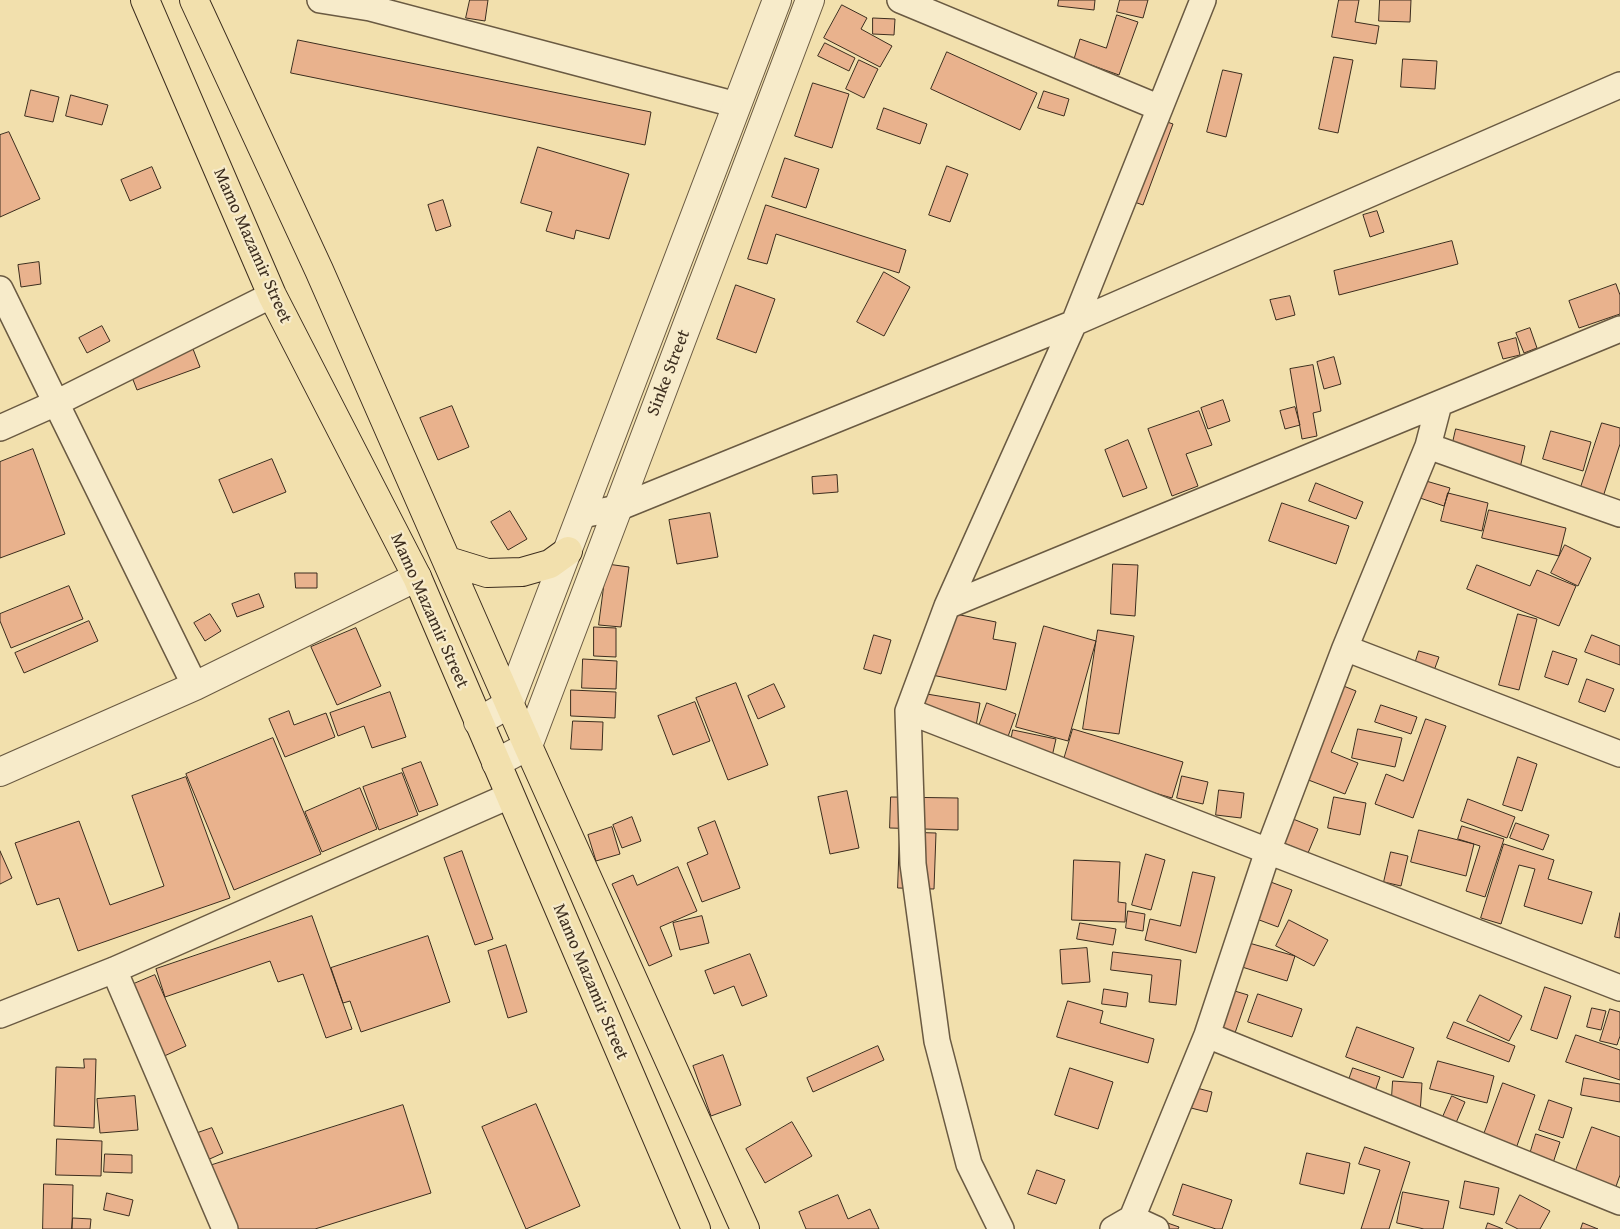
<!DOCTYPE html>
<style>
body{margin:0}
canvas{display:block;background:#f2e0ad}
</style>
<canvas width="1620" height="1229"></canvas>
<script>
const ctx = document.querySelector('canvas').getContext('2d');
ctx.lineJoin = 'round';
function fill(path, color) {
  ctx.fillStyle = color;
  ctx.fill(path, 'evenodd');
}
function stroke(path, color, width, dash) {
  ctx.strokeStyle = color;
  ctx.lineWidth = width;
  ctx.lineCap = dash ? 'butt' : 'round';
  ctx.setLineDash(dash || []);
  ctx.stroke(path);
}
function write(font, color, halo, rows, align = 'center') {
  ctx.font = font + ' "Gentium Book Plus",serif';
  ctx.lineWidth = 4.5;
  ctx.setLineDash([]);
  ctx.textBaseline = 'middle';
  ctx.strokeStyle = halo;
  ctx.fillStyle = color;
  for (const [text, x, y, turn = 0] of rows) {
    ctx.save();
    ctx.translate(x, y);
    ctx.rotate((+turn || 0) * Math.PI / 180);
    ctx.textAlign = isNaN(turn) ? turn : align;
    if (halo) ctx.strokeText(text, 0, 0);
    ctx.fillText(text, 0, 0);
    ctx.restore();
  }
}
const building = new Path2D(`
 M470,0H488L485,21L466,18Z
 M1059,0H1095L1094,10L1058,6Z
 M1120,0H1148L1143,18L1117,12Z
 M1339,0H1359L1355,22L1379,26L1376,44L1332,37Z
 M1380,0H1411L1410,22L1379,21Z
 M842,5L867,18L861,29L892,46L880,67L824,38Z
 M1117,15L1138,22L1119,75L1074,59L1080,39L1106,48Z
 M873,18L895,19L894,35L873,34Z
 M298,40L651,112L645,145L291,73Z
 M825,43L855,58L849,71L818,56Z
 M947,52L1037,93L1020,130L931,89Z
 M1334,57L1353,60L1338,133L1319,129Z
 M1403,59L1437,61L1435,89L1401,87Z
 M859,60L878,69L864,98L846,89Z
 M1223,70L1242,74L1226,137L1207,132Z
 M813,83L849,94L832,148L795,136Z
 M31,90L59,97L53,122L25,116Z
 M1044,91L1069,99L1064,116L1038,108Z
 M71,95L108,105L102,125L66,116Z
 M884,108L927,124L920,144L877,129Z
 M1147,115L1173,124L1143,205L1117,196Z
 M9,132L40,199L0,217V135Z
 M538,147L629,174L609,239L576,230L574,239L546,231L552,212L521,203Z
 M785,158L819,169L806,208L772,197Z
 M947,166L968,174L950,222L929,215Z
 M152,167L161,188L130,201L121,180Z
 M443,200L451,226L436,231L428,205Z
 M766,205L906,250L899,273L776,234L767,264L748,259Z
 M1377,211L1384,232L1370,237L1363,215Z
 M1452,241L1458,264L1339,295L1334,271Z
 M39,262L41,284L21,287L18,265Z
 M884,272L910,287L884,336L857,322Z
 M1616,284L1620,295V314L1579,328L1569,301Z
 M736,285L775,299L756,353L717,339Z
 M1290,296L1295,315L1276,320L1270,300Z
 M102,326L110,341L87,353L79,338Z
 M1530,328L1537,348L1524,353L1516,333Z
 M1516,338L1520,355L1503,359L1498,343Z
 M193,349L200,367L137,390L130,372Z
 M1334,357L1341,384L1324,389L1317,362Z
 M1313,365L1321,411L1313,413L1317,436L1302,439L1290,369Z
 M1223,400L1230,421L1208,429L1201,408Z
 M452,406L469,447L438,460L420,418Z
 M1295,407L1300,425L1285,429L1280,411Z
 M1199,411L1212,445L1186,454L1198,486L1172,496L1148,429Z
 M1602,423L1620,428V444L1603,497L1580,490Z
 M1456,429L1525,446L1520,468L1451,451Z
 M1551,431L1591,442L1583,471L1543,459Z
 M1128,440L1147,488L1123,497L1105,450Z
 M33,449L65,534L0,558V462Z
 M272,459L286,492L233,513L219,480Z
 M837,475L838,492L813,494L812,477Z
 M1426,481L1450,488L1444,506L1420,498Z
 M1316,483L1363,502L1356,519L1309,501Z
 M1448,493L1488,503L1482,531L1441,521Z
 M1282,503L1349,526L1336,564L1269,541Z
 M1489,510L1566,528L1559,556L1482,538Z
 M510,511L527,539L508,550L491,522Z
 M710,513L718,557L677,564L669,520Z
 M1565,545L1591,558L1578,586L1551,573Z
 M607,564L629,567L621,627L599,625Z
 M1113,564L1138,565L1135,616L1111,614Z
 M1477,565L1530,586L1537,570L1576,586L1559,626L1467,589Z
 M295,573H317V588H296Z
 M69,586L83,619L11,648L0,621V614Z
 M259,594L264,607L237,617L232,604Z
 M940,611L996,622L993,639L1016,643L1006,690L927,674Z
 M210,614L221,631L205,641L194,623Z
 M1518,614L1537,619L1519,690L1499,685Z
 M89,621L98,641L24,673L15,653Z
 M1044,626L1096,641L1068,741L1016,727Z
 M594,627L616,628V657L594,656Z
 M356,628L381,686L337,705L311,647Z
 M1098,630L1134,636L1119,734L1083,729Z
 M874,635L891,640L881,674L864,669Z
 M1592,635L1620,646V665L1585,652Z
 M1419,651L1439,657L1432,676L1413,670Z
 M1553,651L1577,659L1568,685L1545,677Z
 M583,659L617,661L616,689L582,688Z
 M1587,679L1614,689L1605,712L1579,702Z
 M736,683L768,765L728,780L696,698Z
 M1336,683L1356,691L1331,752L1358,763L1345,794L1298,776Z
 M774,684L785,707L758,719L748,696Z
 M571,690L616,692L615,718L571,716Z
 M390,692L406,737L372,748L364,726L338,736L330,713Z
 M915,692L980,703L976,726L911,716Z
 M695,702L710,741L673,755L658,716Z
 M987,703L1016,714L1005,745L976,735Z
 M1381,705L1417,717L1411,734L1375,722Z
 M289,711L294,725L326,713L335,737L285,757L269,719Z
 M1426,719L1446,726L1413,818L1375,804L1386,774L1403,781Z
 M573,721L603,722L602,750L571,749Z
 M1073,729L1183,762L1172,798L1062,766Z
 M1358,729L1402,738L1395,767L1352,758Z
 M1013,730L1056,739L1051,761L1009,752Z
 M273,738L321,854L234,890L186,774Z
 M1518,757L1537,764L1522,811L1503,805Z
 M421,762L438,805L419,812L402,769Z
 M402,773L418,815L379,830L363,787Z
 M1182,776L1208,782L1203,804L1177,798Z
 M186,777L230,898L78,951L59,898L37,905L15,843L79,821L110,905L164,886L132,796Z
 M360,788L377,829L322,852L305,812Z
 M1219,790L1244,793L1241,818L1216,815Z
 M847,791L859,848L830,854L818,797Z
 M891,797L958,798V830L890,828Z
 M1334,797L1366,803L1360,835L1328,828Z
 M1468,799L1515,817L1507,838L1461,821Z
 M1283,815L1318,829L1308,853L1274,839Z
 M632,817L641,841L622,848L613,825Z
 M715,821L740,888L702,902L687,863L708,854L698,828Z
 M1516,823L1549,835L1543,850L1510,838Z
 M1462,826L1504,839L1485,897L1466,891L1480,846L1458,839Z
 M612,827L620,854L596,861L588,835Z
 M1419,830L1474,844L1466,876L1411,862Z
 M900,832L936,833L934,889L898,888Z
 M1504,844L1554,860L1548,879L1592,892L1582,924L1524,906L1535,869L1519,865L1501,924L1481,918Z
 M0,851L12,878L0,884Z
 M462,851L493,939L475,945L444,858Z
 M1391,852L1408,856L1401,886L1384,882Z
 M1146,854L1165,860L1151,910L1132,905Z
 M1074,860L1120,862L1118,902L1126,903L1125,922L1072,920Z
 M678,867L697,911L660,927L672,956L649,966L612,884L633,875L637,885Z
 M1193,872L1215,877L1196,953L1145,940L1150,919L1180,926Z
 M1260,878L1292,890L1278,927L1246,915Z
 M1128,911L1145,914L1143,931L1126,928Z
 M1620,913V938L1615,937Z
 M312,916L352,1029L326,1038L303,974L278,982L270,961L165,997L156,969Z
 M702,916L709,943L680,950L673,923Z
 M1289,920L1328,940L1314,966L1276,946Z
 M1080,923L1116,929L1113,945L1077,939Z
 M428,936L450,1002L361,1032L350,1001L343,1003L331,968Z
 M1249,943L1295,956L1287,981L1242,967Z
 M506,945L527,1012L508,1018L488,951Z
 M1087,948L1090,982L1062,984L1060,950Z
 M1113,952L1181,960L1176,1005L1149,1002L1152,975L1111,970Z
 M750,954L767,996L742,1006L734,986L714,994L705,971Z
 M155,975L186,1046L160,1058L129,986Z
 M1545,987L1571,996L1557,1039L1531,1030Z
 M1104,989L1128,993L1126,1007L1102,1004Z
 M1228,989L1248,995L1235,1033L1216,1027Z
 M1258,994L1302,1009L1292,1037L1248,1022Z
 M1480,995L1522,1016L1509,1041L1467,1021Z
 M1068,1001L1103,1011L1100,1023L1154,1039L1148,1063L1057,1037Z
 M1592,1008L1606,1011L1601,1030L1587,1027Z
 M1610,1009L1620,1012V1036L1617,1045L1600,1041Z
 M1454,1022L1515,1046L1509,1062L1447,1038Z
 M1357,1027L1414,1048L1403,1078L1346,1057Z
 M1576,1035L1620,1050V1080L1566,1062Z
 M878,1046L884,1060L813,1092L807,1078Z
 M723,1055L741,1105L711,1116L693,1066Z
 M84,1059H96L94,1128L54,1126L56,1067L84,1068Z
 M1438,1061L1494,1076L1487,1103L1430,1089Z
 M1070,1068L1113,1082L1098,1129L1055,1115Z
 M1353,1068L1380,1077L1369,1109L1342,1100Z
 M1584,1078L1620,1084V1102L1581,1095Z
 M1393,1081L1422,1083L1420,1114L1391,1112Z
 M1503,1083L1535,1095L1513,1157L1480,1145Z
 M1193,1087L1212,1092L1207,1112L1187,1107Z
 M135,1096L138,1130L100,1133L97,1099Z
 M1452,1096L1465,1102L1452,1132L1439,1126Z
 M1549,1100L1572,1108L1563,1138L1539,1130Z
 M536,1104L580,1206L526,1229L482,1127Z
 M403,1105L431,1193L315,1229H229L209,1166Z
 M792,1122L812,1156L765,1183L746,1149Z
 M1592,1127L1620,1137V1175L1613,1195L1572,1181Z
 M212,1128L223,1153L203,1162L192,1135Z
 M1536,1134L1560,1142L1550,1172L1527,1164Z
 M57,1139L102,1141L101,1176L56,1175Z
 M1365,1147L1410,1162L1389,1229H1361L1380,1170L1359,1164Z
 M1307,1153L1350,1163L1344,1194L1300,1184Z
 M105,1154L132,1155V1173L104,1172Z
 M1037,1170L1065,1180L1056,1204L1028,1194Z
 M1465,1181L1499,1188L1494,1215L1460,1208Z
 M44,1184L73,1185L72,1229H43Z
 M1183,1184L1232,1200L1222,1229H1216L1173,1215Z
 M1403,1192L1449,1201L1443,1229H1424L1397,1223Z
 M107,1193L133,1200L129,1216L104,1210Z
 M838,1195L848,1219L870,1209L879,1229H806L799,1212Z
 M1520,1195L1550,1211L1540,1229H1518L1506,1223Z
 M73,1218L91,1219L90,1229H72Z
 M1159,1220L1179,1227L1178,1229H1155Z
 M1488,1223L1503,1229H1486Z
 M1583,1223L1598,1229H1581Z`);
const minor = new Path2D(`
 M320,0L370,8L737,105
 M900,0L1160,108
 M0,289L195,686
 M0,428L56,403L272,295
 M1428,446L1620,514
 M582,515L618,508L1074,323L1620,85
 M947,606L1620,329
 M1345,648L1620,754
 M908,711L1620,988
 M114,970L225,1229
 M0,1015L114,970L509,796
 M1207,1035L1620,1202
 M1132,1218L1156,1229
 M1001,1229L969,1164L937,1041L913,864L908,711L947,606L1074,323L1203,0
 M1113,1229L1132,1218L1207,1035L1268,851L1345,648L1428,446L1439,404`);
const tertiary = new Path2D(`
 M478,722L509,704L777,0
 M496,763L528,746L810,0
 M0,772L195,686L417,577`);
const primary = new Path2D(`
 M145,0L272,295L417,577L696,1229
 M194,0L319,270L528,746L745,1229
 M448,561L487,573L522,572L550,564L568,551`);
const streetNames = [
 ["Mamo Mazamir Street",252,246,66],
 ["Sinke Street",669,373,-69],
 ["Mamo Mazamir Street",429,611,66],
 ["Mamo Mazamir Street",590,982,67]
];
fill(building, '#e9b28d');
stroke(building, '#3c2d1e', 1);
stroke(minor, '#6a5a42', 28);
stroke(tertiary, '#6a5a42', 30);
stroke(primary, '#3c2d1e', 30);
stroke(minor, '#f7ebca', 25);
stroke(tertiary, '#f7ebca', 28);
stroke(primary, '#f2e0ad', 28);
write('18px', '#3c2d1e', '#f7ebca', streetNames);
</script>
